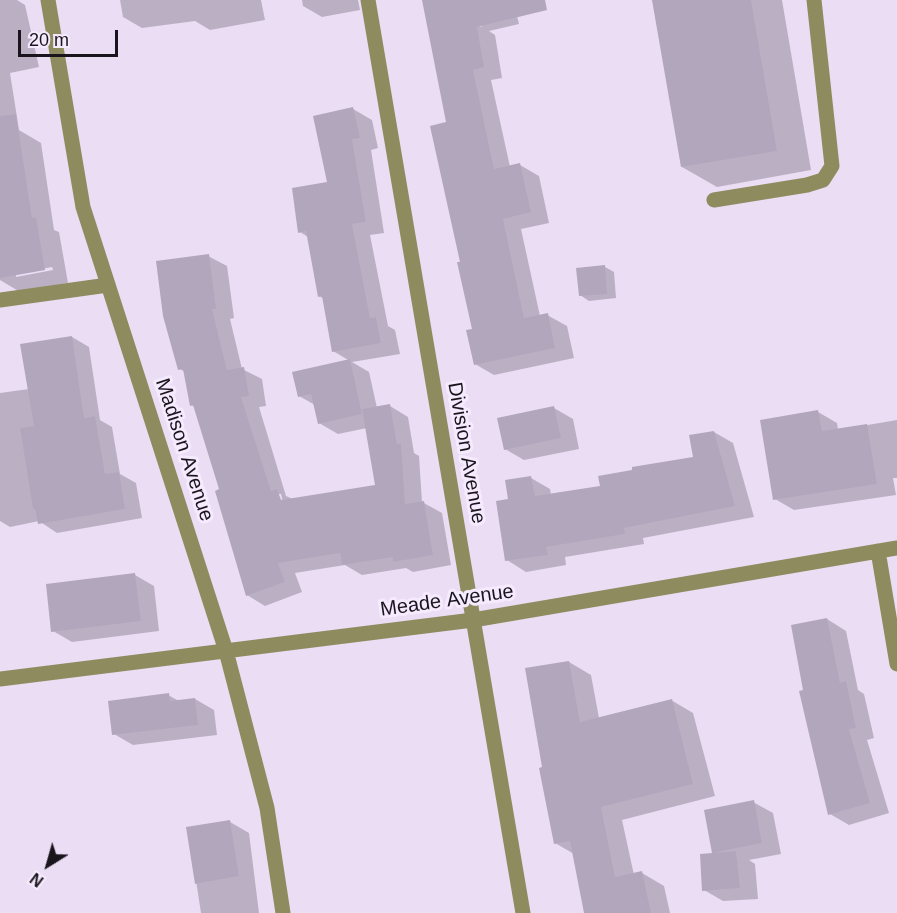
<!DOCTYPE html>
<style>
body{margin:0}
#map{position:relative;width:897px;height:913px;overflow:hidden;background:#eaddf4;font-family:Arial,sans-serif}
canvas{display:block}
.north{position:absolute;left:18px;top:835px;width:60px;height:60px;-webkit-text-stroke:4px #f6ebfe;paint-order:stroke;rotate:217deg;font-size:16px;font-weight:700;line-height:24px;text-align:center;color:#1a151d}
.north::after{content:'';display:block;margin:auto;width:21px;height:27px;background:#1a151d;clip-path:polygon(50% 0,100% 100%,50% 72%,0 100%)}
.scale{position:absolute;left:18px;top:30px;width:100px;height:27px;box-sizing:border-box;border:3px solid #1a151d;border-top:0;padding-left:8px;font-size:18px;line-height:21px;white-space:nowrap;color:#1a151d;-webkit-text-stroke:4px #f6ebfe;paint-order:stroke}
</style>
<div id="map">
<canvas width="897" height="913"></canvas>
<div class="north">N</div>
<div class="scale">20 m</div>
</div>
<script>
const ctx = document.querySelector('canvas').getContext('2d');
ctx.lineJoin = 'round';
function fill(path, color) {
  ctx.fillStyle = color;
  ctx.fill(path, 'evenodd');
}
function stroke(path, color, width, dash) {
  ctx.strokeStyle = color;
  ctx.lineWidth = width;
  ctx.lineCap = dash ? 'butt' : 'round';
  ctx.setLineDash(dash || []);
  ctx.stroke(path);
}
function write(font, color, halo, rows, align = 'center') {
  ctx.font = font + ' Arial,sans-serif';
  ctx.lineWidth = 6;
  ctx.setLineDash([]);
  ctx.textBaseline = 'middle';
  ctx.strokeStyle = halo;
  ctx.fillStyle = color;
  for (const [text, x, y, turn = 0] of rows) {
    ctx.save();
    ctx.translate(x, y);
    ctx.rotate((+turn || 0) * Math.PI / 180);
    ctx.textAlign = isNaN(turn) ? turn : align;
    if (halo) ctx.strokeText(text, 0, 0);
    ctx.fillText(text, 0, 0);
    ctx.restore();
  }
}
const shadow = new Path2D(`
 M0,0H17L25,5L39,67L10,73L19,130L41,143L54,230L59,232L68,283L20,292L0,280ZM52,267L53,270L16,277V274Z
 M120,0H261L265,20L210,30L195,21L142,28L123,17Z
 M302,0H358L360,10L322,17L303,6Z
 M475,0H513L519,24L489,31L495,35L502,78L491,80L510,167L520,165L539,176L549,223L521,229L540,316L547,315L567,326L574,358L494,375L475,364L474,330L462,263L448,124L475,24L482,27Z
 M653,0H782L811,170L717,187L682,167Z
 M353,109L372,120L378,148L371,150L384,233L370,235L388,326L395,330L400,354L352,362L369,372L377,408L390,406L408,417L414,453L419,456L422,502L442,513L451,565L413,572L406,568L362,575L345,565L295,573L302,592L265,606L247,595L221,490L195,407L191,405L185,372L180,369L208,256L227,266L234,318L230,319L242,369L262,379L266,406L259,407L286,496L293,499L377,486L367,428L338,434L319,423L315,405L299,396L350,361L333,351L324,299L319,296L308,237L300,232L329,184ZM278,494H281L284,507Z
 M605,267L614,272L616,298L589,301L580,295Z
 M72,337L89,347L100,420L112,427L120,474L136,483L142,518L57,533L39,521L10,527L0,521V393L29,389Z
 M554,408L573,419L579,449L524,460L505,449Z
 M818,412L837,423L838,430L897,420V478H893L896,495L794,510L775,499Z
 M714,432L733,443L754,517L643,538L644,544L565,557L566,565L526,572L507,560L510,501L531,478L550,489L551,495L601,487L695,458Z
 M135,575L154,586L159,631L72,642L53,631Z
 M827,619L846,631L858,690L864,694L874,738L867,740L889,813L849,825L830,814L805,692Z
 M569,662L591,675L599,718L671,700L693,713L715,796L622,820L634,875L642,873L664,886L670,913H586L574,854L555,843L544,768Z
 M168,695L179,701L195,699L214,710L217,735L133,745L114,734Z
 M753,802L773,813L781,854L749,860L755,864L758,899L723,901L704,890L714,854L706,811Z
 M230,822L249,833L259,913H201L188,829Z`);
const building = new Path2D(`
 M422,0H545L547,10L477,27L484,67L473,70L494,169L520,163L531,212L503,219L524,318L548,313L555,348L474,365L466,330L472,329L457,262H460L430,126L446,122Z
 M652,0H751L777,151L681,167Z
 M353,107L360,138L352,139L366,222L352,224L370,318L376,317L381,343L332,352L322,296L318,297L306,231L298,233L292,188L327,182L313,116Z
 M16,114L32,218L36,217L45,270L0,278V116Z
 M209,254L216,309H212L227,370L244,367L249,396L241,397L271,491L277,489L281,500L375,485L362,409L390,404L397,444H401L405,504L424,501L433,555L393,562V557L342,565L340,553L278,563L285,582L246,596L215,491L219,489L193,405L190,406L183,369L178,370L163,316L156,261Z
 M605,265L607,294L579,296L576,268Z
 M72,336L84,418L95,416L105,474L119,472L125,509L38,524L35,509H33L20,428L34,426L20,344Z
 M350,359L362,414L318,424L311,394L298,397L292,372Z
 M554,406L561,438L504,450L497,418Z
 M818,410L822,431L867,424L877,484L773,500L760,420Z
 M714,431L735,506L624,528L625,534L546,547L548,555L505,561L496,501L508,499L505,480L531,476L535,496L600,486L598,476L632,470V467L693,457L689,435Z
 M135,573L141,621L51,632L46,584Z
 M827,618L840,683L846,681L856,728L849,729L870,803L828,815L799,691L803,690L791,625Z
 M569,661L580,722L672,699L693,784L601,807L615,877L642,871L651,913H584L570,841L554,844L539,768L542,767L525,668Z
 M169,693L170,701L195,698L198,725L112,735L108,701Z
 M754,800L762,843L713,853L736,851L740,888L702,891L700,854L712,853L704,810Z
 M230,820L239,876L195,884L186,827Z`);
const service = new Path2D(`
 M714,200L807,185L823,180L832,166L814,0
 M0,300L108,285`);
const minor = new Path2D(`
 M48,0L83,207L226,651L267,808L283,913
 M368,0L523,913
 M878,551L897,664
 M0,679L473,620L897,548`);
const streetNames = [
 ["Madison Avenue",184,450,72],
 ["Division Avenue",466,453,80],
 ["Meade Avenue",447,601,-8]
];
fill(shadow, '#0003');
fill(building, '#b2a6bc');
stroke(service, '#8e8b5e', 15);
stroke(minor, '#8e8b5e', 15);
write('20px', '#1a151d', '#f6ebfe', streetNames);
</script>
